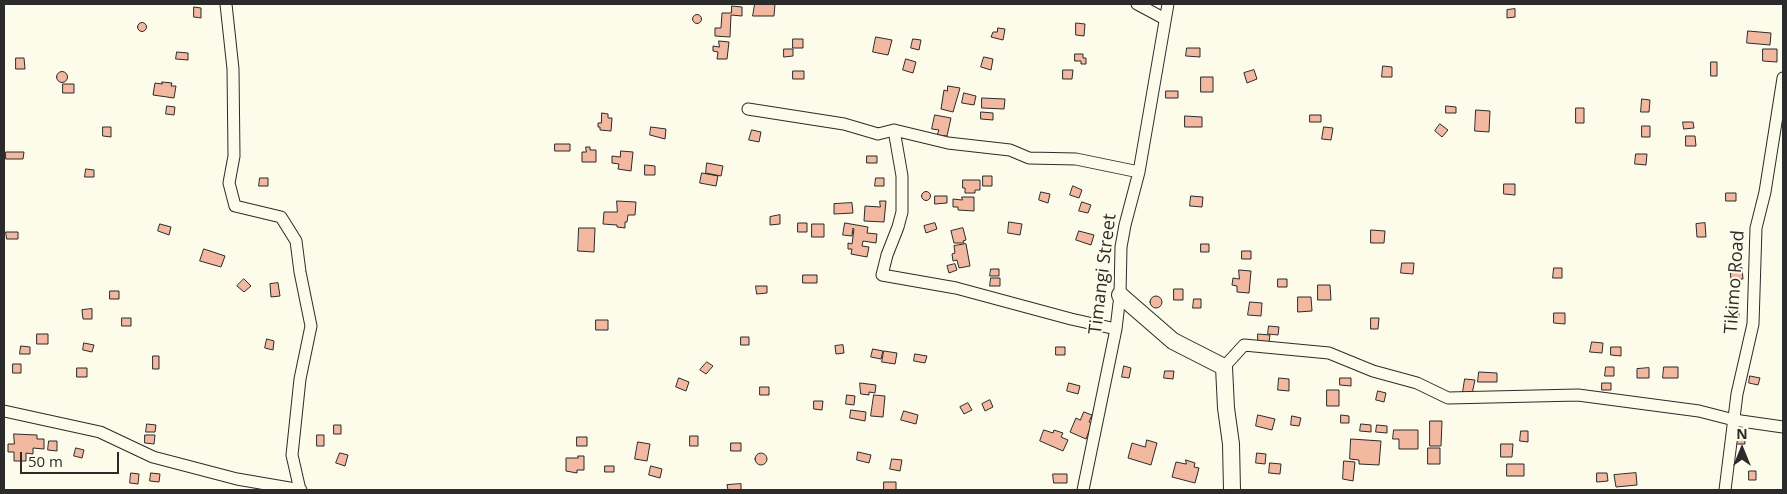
<!DOCTYPE html>
<style>
body{margin:0}
#map{position:relative;width:1787px;height:494px;overflow:hidden;background:#fdfbea;font-family:"Open Sans",sans-serif}
canvas{display:block}
.frame{position:absolute;inset:0;border:5px solid #2b2b2b;pointer-events:none}
.north{position:absolute;left:1717px;top:424px;width:50px;height:50px;-webkit-text-stroke:4px #fdfbea;paint-order:stroke;rotate:0deg;font-size:14px;font-weight:700;line-height:20px;text-align:center;color:#2b2b2b}
.north::after{content:'';display:block;margin:auto;width:18px;height:22px;background:#2b2b2b;clip-path:polygon(50% 0,100% 100%,50% 72%,0 100%)}
.scale{position:absolute;left:20px;top:452px;width:99px;height:22px;box-sizing:border-box;border:2px solid #2b2b2b;border-top:0;padding-left:6px;font-size:15px;line-height:18px;white-space:nowrap;color:#2b2b2b;-webkit-text-stroke:4px #fdfbea;paint-order:stroke}
</style>
<div id="map">
<canvas width="1787" height="494"></canvas>
<div class="frame"></div>
<div class="north">N</div>
<div class="scale">50 m</div>
</div>
<script>
const ctx = document.querySelector('canvas').getContext('2d');
ctx.lineJoin = 'round';
function fill(path, color) {
  ctx.fillStyle = color;
  ctx.fill(path, 'evenodd');
}
function stroke(path, color, width, dash) {
  ctx.strokeStyle = color;
  ctx.lineWidth = width;
  ctx.lineCap = dash ? 'butt' : 'round';
  ctx.setLineDash(dash || []);
  ctx.stroke(path);
}
function write(font, color, halo, rows, align = 'center') {
  ctx.font = font + ' "Open Sans",sans-serif';
  ctx.lineWidth = 4;
  ctx.setLineDash([]);
  ctx.textBaseline = 'middle';
  ctx.strokeStyle = halo;
  ctx.fillStyle = color;
  for (const [text, x, y, turn = 0] of rows) {
    ctx.save();
    ctx.translate(x, y);
    ctx.rotate((+turn || 0) * Math.PI / 180);
    ctx.textAlign = isNaN(turn) ? turn : align;
    if (halo) ctx.strokeText(text, 0, 0);
    ctx.fillText(text, 0, 0);
    ctx.restore();
  }
}
const building = new Path2D(`
 M755,4H775L774,16H753Z
 M732,6L742,7V16L731,15L730,37L715,36V28H721L722,13H731Z
 M194,7L201,8V18L194,17Z
 M1515,9V17L1507,18V10Z
 M692.5 19a4.5 4.5 0 1 1 9 0a4.5 4.5 0 1 1-9 0Z
 M137.5 27a4.5 4.5 0 1 1 9 0a4.5 4.5 0 1 1-9 0Z
 M1076,23L1085,24L1084,36L1076,35Z
 M998,28L1005,29L1003,40L991,37L993,32H997Z
 M1748,31L1771,33L1770,45L1747,43Z
 M876,37L892,40L888,55L873,52Z
 M793,39H803V48H793Z
 M913,39L921,40L919,50L911,48Z
 M719,41L729,42L727,59H717L718,52L713,51V46L719,47Z
 M1187,48H1200V57L1186,56Z
 M784,49H793V56L784,57Z
 M1763,49H1777V62L1763,61Z
 M177,52L188,53V60L176,59Z
 M1075,54H1083V58H1086V64H1081V61H1075Z
 M984,57L993,59L991,70L981,67Z
 M16,58H24L25,69H16Z
 M906,59L916,62L913,73L903,70Z
 M1711,62H1717V76H1711Z
 M1383,66L1392,67V77H1382Z
 M1063,70H1073L1072,79H1063Z
 M1254,70L1257,79L1247,83L1244,73Z
 M793,71H804V79H793Z
 M56.5 77a5.5 5.5 0 1 1 11 0a5.5 5.5 0 1 1-11 0Z
 M1201,77H1213V92H1201Z
 M162,82L172,83L171,86H176L174,98L153,95L155,83L162,84Z
 M63,84H74V93H63Z
 M948,86L960,88L953,112L941,109L944,90L947,91Z
 M1166,91H1178V98H1166Z
 M964,93L976,96L974,105L962,103Z
 M982,98L1005,99L1004,109L982,108Z
 M1642,99L1650,100L1649,112H1641Z
 M167,106L175,107L174,115L166,114Z
 M1446,106L1456,107V113H1446Z
 M1576,108H1584V123H1576Z
 M1476,110L1490,111L1489,132L1475,131Z
 M981,112L993,113V120L981,119Z
 M602,113L608,114V118H612L611,131L600,130V127H598V123H601Z
 M935,115L951,118L947,136L937,135L939,130L932,129Z
 M1310,115H1321V122H1310Z
 M1185,116L1202,117V127H1185Z
 M1683,122H1693L1694,128L1684,129Z
 M1440,124L1448,130L1442,137L1435,131Z
 M1642,126H1650V137H1642Z
 M103,127H111V137L103,136Z
 M651,127L666,129L665,139L650,135Z
 M1324,127L1333,128L1331,140L1322,139Z
 M752,130L761,132L759,142L749,140Z
 M1686,136H1695L1696,146H1686Z
 M555,144H570V151H555Z
 M586,147H590V150H596V162H582V152H586Z
 M621,151L633,152L631,171L618,169L619,164L612,163V156L620,157Z
 M6,152H24L23,159H6Z
 M1636,154H1647L1646,165L1635,164Z
 M867,156H877V163H867Z
 M707,163L723,166L721,176L706,173Z
 M645,165L655,166V175H645Z
 M86,169L94,170V177H85Z
 M702,173L718,176L716,186L700,183Z
 M983,176H992V186H983Z
 M260,178H268V186H259Z
 M876,178H884V186H875Z
 M963,180H980V190H975V193H965V188H963Z
 M1504,184H1515V195L1504,194Z
 M1073,186L1082,190L1079,198L1070,195Z
 M921.5 196a4.5 4.5 0 1 1 9 0a4.5 4.5 0 1 1-9 0Z
 M1041,192L1050,194L1048,203L1039,200Z
 M1726,193H1736V201H1726Z
 M935,196H947V203L935,204Z
 M1191,196L1203,197L1202,207L1190,206Z
 M962,197H974V211L958,210V207H953V199L962,200Z
 M617,201L636,202L635,215H628L627,222H625V228L617,227V225L603,224L604,212H617Z
 M880,201H886L884,222L864,221L865,206L880,207Z
 M1082,202L1091,205L1088,213L1079,211Z
 M852,203L853,213L834,214V204Z
 M780,215V224L770,225V217Z
 M1009,222L1022,224L1020,235L1008,233Z
 M798,223H807V232H798Z
 M845,223L868,227L867,233L877,234L876,243L863,241L862,246L869,247L867,257L851,254L852,249H848V243L852,244L854,229L853,228L852,236L843,235Z
 M935,223L937,229L926,233L924,226Z
 M1705,223L1706,237H1697L1696,224Z
 M160,224L171,227L169,235L158,231Z
 M812,224H824V237H812Z
 M579,228H595L594,252L578,251Z
 M963,228L966,240L963,241L964,243H954L951,231Z
 M1371,230L1385,231L1384,243H1371Z
 M1079,231L1094,235L1091,245L1076,240Z
 M6,232H18V239H7Z
 M966,244L970,266L959,268L957,260L953,261L952,254L955,253L954,246Z
 M1201,244H1209V252H1201Z
 M204,249L225,256L221,267L200,261Z
 M1242,251H1251V259H1242Z
 M1402,263H1414L1413,274L1401,273Z
 M955,264L957,270L949,273L947,266Z
 M1554,268H1562V278H1553Z
 M1742,268L1743,279L1731,280L1730,269Z
 M991,269H999V276H990Z
 M1239,270L1251,271L1249,293L1237,292V286L1232,285L1233,278L1239,279Z
 M803,275H817V283H803Z
 M991,278H1000V286H990Z
 M244,279L251,286L244,292L237,286Z
 M1278,279H1287V287H1278Z
 M278,283L280,296L271,297L270,284Z
 M1318,285H1330L1331,300H1318Z
 M756,286H767V293L757,294Z
 M1174,289H1183V300H1174Z
 M110,291H119V299H110Z
 M1150 302a6 6 0 1 1 12 0a6 6 0 1 1-12 0Z
 M1298,297H1311L1312,311L1298,312Z
 M1194,299H1201V308H1193Z
 M1250,302L1262,303L1261,316L1248,315Z
 M92,309V319H83L82,310Z
 M1732,309H1739V318H1732Z
 M1554,313H1565V324L1554,323Z
 M122,318H131V326H122Z
 M1371,318H1379L1378,329H1371Z
 M596,320H608V330H596Z
 M1269,326L1279,327L1278,335L1268,334Z
 M37,334H48V344H37Z
 M1258,334L1270,335L1269,342L1258,341Z
 M741,337H749V345H741Z
 M267,339L274,341L273,350L265,348Z
 M1592,342L1603,343L1602,353L1590,352Z
 M84,343L94,345L92,352L83,350Z
 M843,345L844,353L836,354L835,346Z
 M21,346L30,347V354H20Z
 M1056,347H1065V355H1056Z
 M1611,347H1621V356L1611,355Z
 M873,349L883,351L881,359L871,357Z
 M884,351L897,353L895,364L882,362Z
 M915,354L927,356L925,363L914,361Z
 M153,356H159V369H153Z
 M707,362L713,366L706,374L700,370Z
 M13,364H21V373H13Z
 M1124,366L1131,368L1129,378L1122,377Z
 M1606,367H1614V376H1605Z
 M1664,367H1678V378H1663Z
 M77,368H87V377H77Z
 M1649,368V378H1637V369Z
 M1165,371H1174L1173,379L1164,378Z
 M1479,372L1497,373V382H1478Z
 M1750,376L1760,378L1758,385L1749,383Z
 M679,378L689,382L686,391L676,387Z
 M1279,378L1289,379V391L1278,390Z
 M1340,378H1351V386L1340,385Z
 M1465,379L1475,380L1472,394L1463,392Z
 M860,383L876,385L875,393L869,392V395L861,394Z
 M1069,383L1080,386L1078,394L1067,391Z
 M1602,383H1611V390H1602Z
 M760,387H769V395H760Z
 M1327,390H1339V406H1327Z
 M1378,391L1386,393L1384,402L1376,400Z
 M847,395L855,396L854,405L846,404Z
 M874,395L885,396L883,417L871,416Z
 M990,400L993,407L985,411L982,404Z
 M814,401H823L822,410L814,409Z
 M968,403L972,410L964,414L960,407Z
 M851,410L866,412L865,421L850,418Z
 M904,411L918,415L916,424L901,420Z
 M1084,412L1092,415L1089,422L1092,423L1086,439L1070,432L1076,418L1080,420Z
 M1258,415L1275,419L1272,430L1256,426Z
 M1341,415L1349,416V423H1341Z
 M1292,416L1301,418L1299,426L1291,425Z
 M1430,421H1442L1441,446H1430Z
 M147,424L156,425L155,432H146Z
 M1361,424L1371,425V432L1360,431Z
 M334,425H341V434H334Z
 M1377,425L1387,426V433L1376,432Z
 M1044,430L1053,433L1054,430L1063,433L1061,437L1068,440L1063,451L1040,441Z
 M1394,430H1418V449H1399V439H1393Z
 M1521,431H1528V442L1520,441Z
 M1736,432H1744L1745,444H1736Z
 M14,434L37,435V439H44V449L33,448V454L26,453V461H14V452H8V444H14Z
 M145,435H155L154,444L145,443Z
 M317,435H324V446H317Z
 M690,436H698V446H690Z
 M577,437H587V446H577Z
 M1351,439L1381,441L1379,465L1359,464V460L1350,459Z
 M1147,440L1157,443L1151,465L1128,458L1132,443L1145,447Z
 M49,441H57V451L48,450Z
 M638,442L650,444L647,461L635,459Z
 M731,443H741V451H731Z
 M1501,444H1513L1512,457H1501Z
 M76,448L84,450L82,458L74,456Z
 M1428,448H1440V464H1428Z
 M858,452L871,455L869,463L857,460Z
 M755 459a6 6 0 1 1 12 0a6 6 0 1 1-12 0Z
 M340,453L348,455L345,466L336,463Z
 M1257,453L1266,454L1265,464L1256,463Z
 M578,456H584V470H577V473L566,471V458H578Z
 M892,459L902,460L900,471L890,469Z
 M1186,460L1195,463L1194,467L1199,468L1195,483L1172,477L1176,462L1186,464Z
 M1344,461L1355,462L1353,481L1343,479Z
 M1270,463L1281,464L1280,474L1269,473Z
 M1507,464H1524V476H1507Z
 M605,466H614V472H605Z
 M651,466L662,469L660,478L649,475Z
 M1749,471H1756V480H1749Z
 M131,473L139,474L138,484L130,483Z
 M151,473L160,474L159,482L150,481Z
 M1597,473H1607L1608,481L1597,482Z
 M1636,473L1637,485L1616,487L1614,475Z
 M1053,474H1067V483H1054Z
 M884,482H896V490H884Z
 M741,484V490H728L727,485Z`);
const street = new Path2D(`
 M226,4L233,69L234,156L229,183L235,206L281,217L296,241L300,272L311,326L300,379L292,455L300,490
 M1137,4L1165,19
 M748,109L844,124L878,134L894,130L948,143L1010,150L1029,158L1076,159L1139,172
 M894,130L902,176V212L898,227L887,255L882,275L956,288L1071,319L1116,329
 M1224,367L1244,345L1329,353L1373,371L1417,383L1448,398L1578,395L1699,411L1734,420L1783,427
 M4,411L100,432L153,457L237,479L301,490
 M1083,490L1116,329L1120,295L1121,247L1125,225L1139,172L1168,4
 M1725,490L1737,394L1753,324L1756,228L1765,192L1783,78`);
const secondary = new Path2D(`
 M1120,295L1173,341L1224,367L1226,408L1231,444L1232,490`);
const streetNames = [
 ["Timangi Street",1103,274,-83],
 ["Tikimo Road",1735,282,-86]
];
fill(building, '#f2b8a0');
stroke(building, '#2b2b2b', 1);
stroke(street, '#2b2b2b', 13);
stroke(secondary, '#2b2b2b', 18);
stroke(street, '#fdfbea', 11);
stroke(secondary, '#fdfbea', 16);
write('18px', '#2b2b2b', '#fdfbea', streetNames);
</script>
